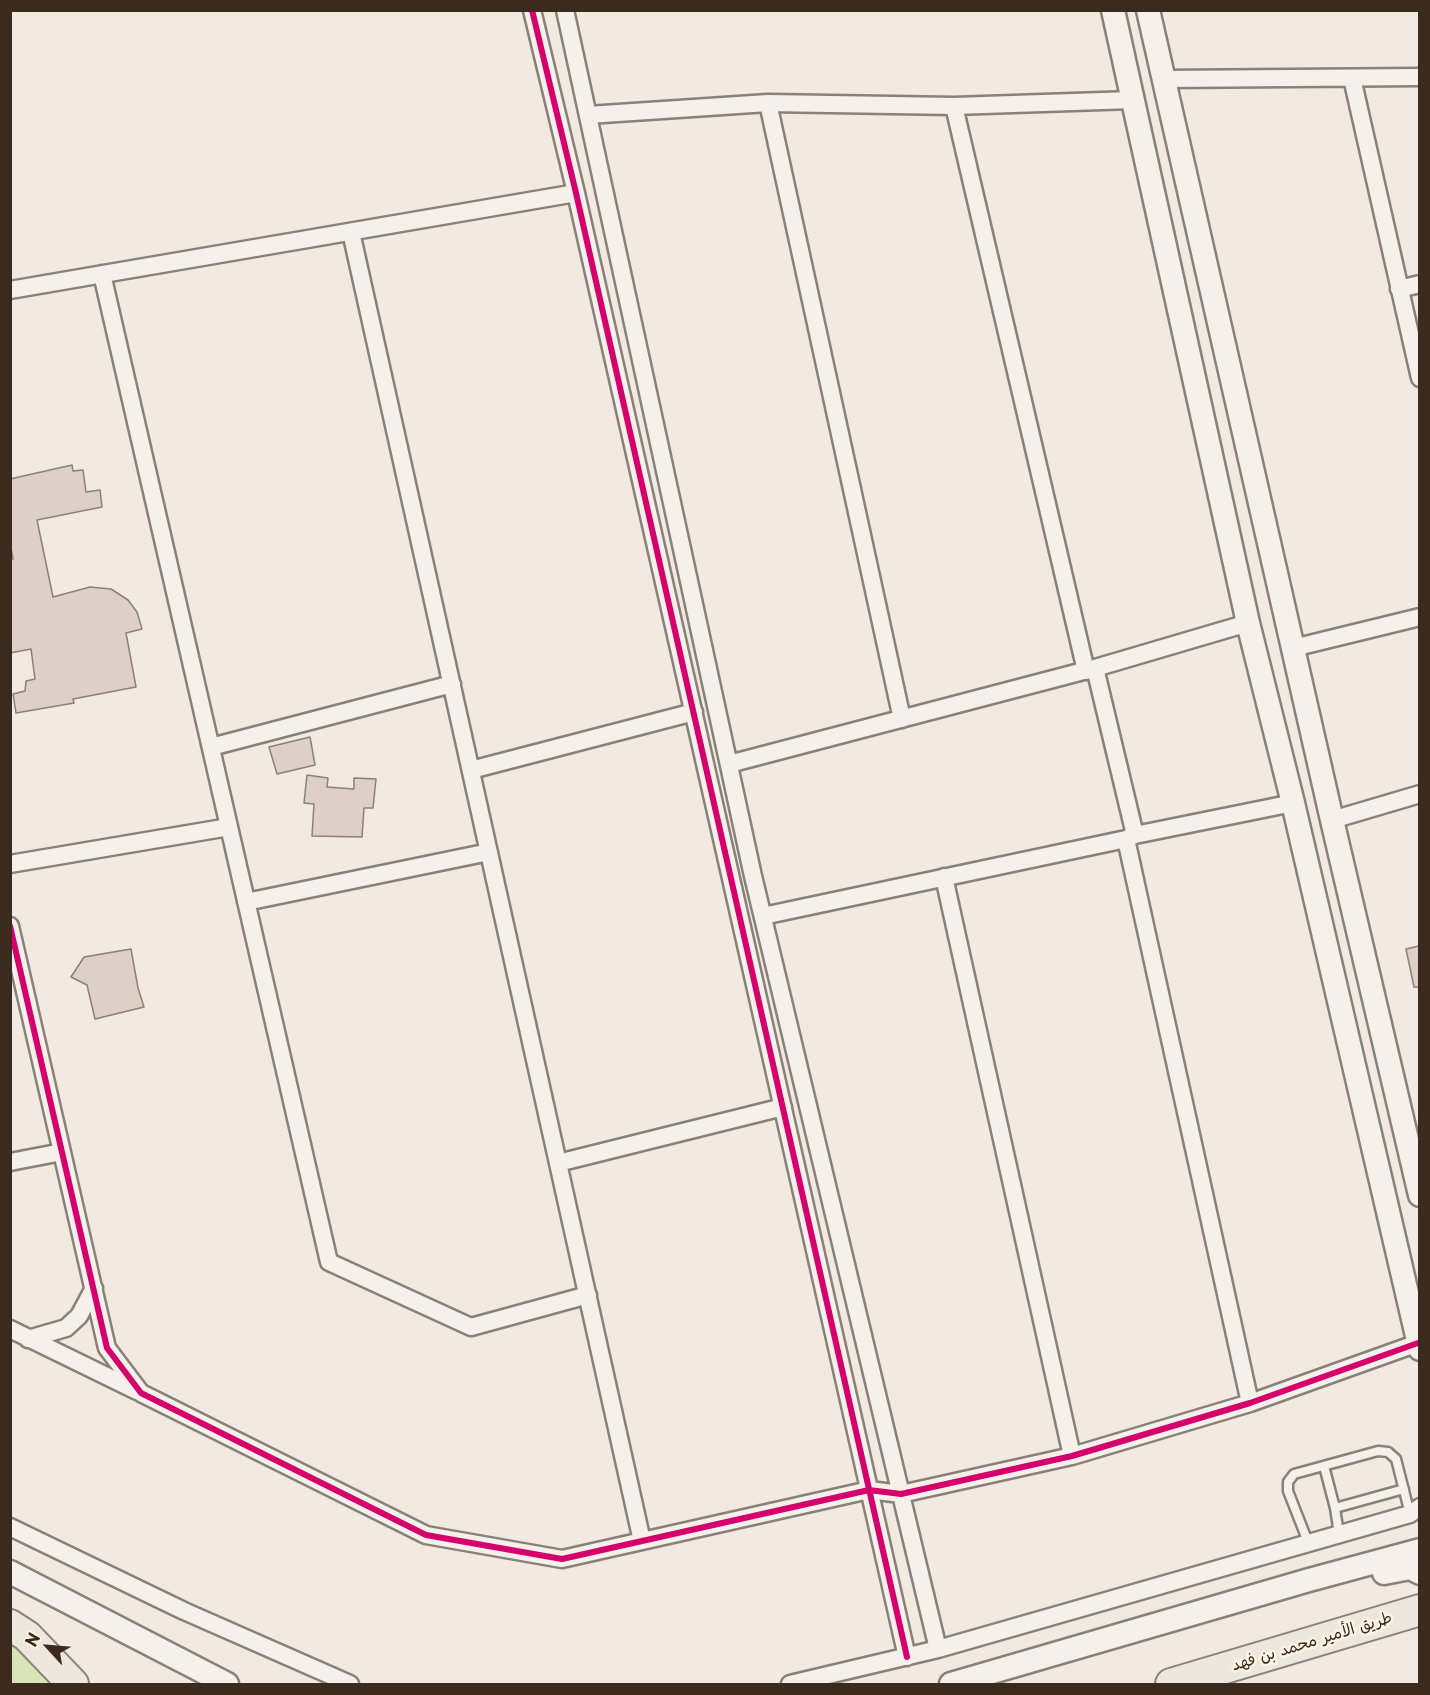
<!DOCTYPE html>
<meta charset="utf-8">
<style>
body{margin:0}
#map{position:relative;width:1430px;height:1695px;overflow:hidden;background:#f2e9e0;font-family:"Playpen Sans",sans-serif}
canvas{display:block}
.frame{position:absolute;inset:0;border:12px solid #3b2a1e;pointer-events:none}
.north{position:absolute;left:18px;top:1617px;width:60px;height:60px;-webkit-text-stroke:4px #fcf5e5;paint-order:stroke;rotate:296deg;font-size:16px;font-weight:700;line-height:24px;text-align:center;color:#3b2a1e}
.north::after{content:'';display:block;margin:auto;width:21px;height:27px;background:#3b2a1e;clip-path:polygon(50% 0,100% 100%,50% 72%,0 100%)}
</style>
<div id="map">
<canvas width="1430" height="1695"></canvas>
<div class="frame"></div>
<div class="north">N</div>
</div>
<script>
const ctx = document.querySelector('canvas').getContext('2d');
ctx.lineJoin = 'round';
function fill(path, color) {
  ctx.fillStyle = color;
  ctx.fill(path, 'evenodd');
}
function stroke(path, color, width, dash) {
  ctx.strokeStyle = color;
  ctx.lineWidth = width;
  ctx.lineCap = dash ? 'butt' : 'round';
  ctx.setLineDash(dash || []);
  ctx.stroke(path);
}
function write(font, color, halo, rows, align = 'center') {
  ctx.font = font + ' "Playpen Sans","Playpen Sans Arabic",sans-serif';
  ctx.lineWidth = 5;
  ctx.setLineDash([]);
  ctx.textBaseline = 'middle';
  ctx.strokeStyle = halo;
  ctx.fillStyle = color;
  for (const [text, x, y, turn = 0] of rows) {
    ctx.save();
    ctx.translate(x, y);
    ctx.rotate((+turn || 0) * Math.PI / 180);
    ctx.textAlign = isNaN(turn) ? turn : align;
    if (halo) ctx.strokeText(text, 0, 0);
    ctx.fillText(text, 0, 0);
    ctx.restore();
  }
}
const green = new Path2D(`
 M10,1645L16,1648L50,1684H11Z`);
const building = new Path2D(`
 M72,465L73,471L83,470L86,492L100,490L102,507L37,520L53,597L90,587L111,589L128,600L137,612L142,629L126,633L136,687L73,699L74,703L16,713L13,694L25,691L26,681L35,679L31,649L10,653V559H13L10,543V479Z
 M310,737L315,765L277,774L269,747Z
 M307,775L328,778L327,787L354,789V778L376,779L373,808H364L362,837L312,836L314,804L304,803Z
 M1419,946V987H1414L1406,949Z
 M131,949L138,988L144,1007L95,1019L87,985L71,977L84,957Z`);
const lane = new Path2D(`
 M1324,1466L1335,1508L1339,1534
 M1335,1508L1404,1489
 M1308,1542L1288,1491V1482L1294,1474L1378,1451L1388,1452L1396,1459L1410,1514`);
const street = new Path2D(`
 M532,10L576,193L907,1657
 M565,10L753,876L938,1649
 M1352,78L1420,378
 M1164,79L1420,77
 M768,103L902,719
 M954,106L1086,671
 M588,115L768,103L954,106L1132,100
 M351,232L642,1541
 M102,274L329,1262L471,1327L588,1295
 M1399,289L1420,284
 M10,290L576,193
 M1293,648L1420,617
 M1095,668L1135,835
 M211,747L452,684
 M729,764L1095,668L1248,623
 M471,770L694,712
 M1332,820L1420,794
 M1126,839L1250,1403
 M10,864L229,827
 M944,877L1072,1456
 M246,902L489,852
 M763,916L1126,839L1135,835L1293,803
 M10,926L107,1348L141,1393L426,1535L562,1559L869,1490L901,1494L1072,1456L1250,1403L1418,1343
 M10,1162L62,1152
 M558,1163L783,1107
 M10,1329L137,1391
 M28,1339L66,1328L79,1316L94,1288
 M10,1527L184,1611L350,1684
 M790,1684L938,1649L1410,1514L1420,1507`);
const secondary = new Path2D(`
 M1113,10L1248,623L1293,803L1420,1349
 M1148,10L1332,820L1420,1195
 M10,1572L227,1684
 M1384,1573L1410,1568L1420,1573
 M951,1684L1309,1580L1420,1550`);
const highway = new Path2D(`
 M10,1625L27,1636L73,1684
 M1171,1684L1420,1610`);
const cycleway = new Path2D(`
 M532,10L576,193L907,1657
 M10,926L107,1348L141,1393L426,1535L562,1559L869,1490L901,1494L1072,1456L1250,1403L1418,1343`);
const streetNames = [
 ["طريق الأمير محمد بن فهد",1312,1642,-17]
];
fill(green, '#d9e4b8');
fill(building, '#decfc7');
stroke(building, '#88817a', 1.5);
stroke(lane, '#88817a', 13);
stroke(street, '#88817a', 21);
stroke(secondary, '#88817a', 27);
stroke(highway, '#88817a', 34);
stroke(lane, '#f5f1ea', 8);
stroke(street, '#f5f1ea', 16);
stroke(secondary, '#f5f1ea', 22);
stroke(highway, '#eee7dd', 30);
stroke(cycleway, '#d6006c', 6);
write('16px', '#3b2a1e', '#fcf5e5', streetNames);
</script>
